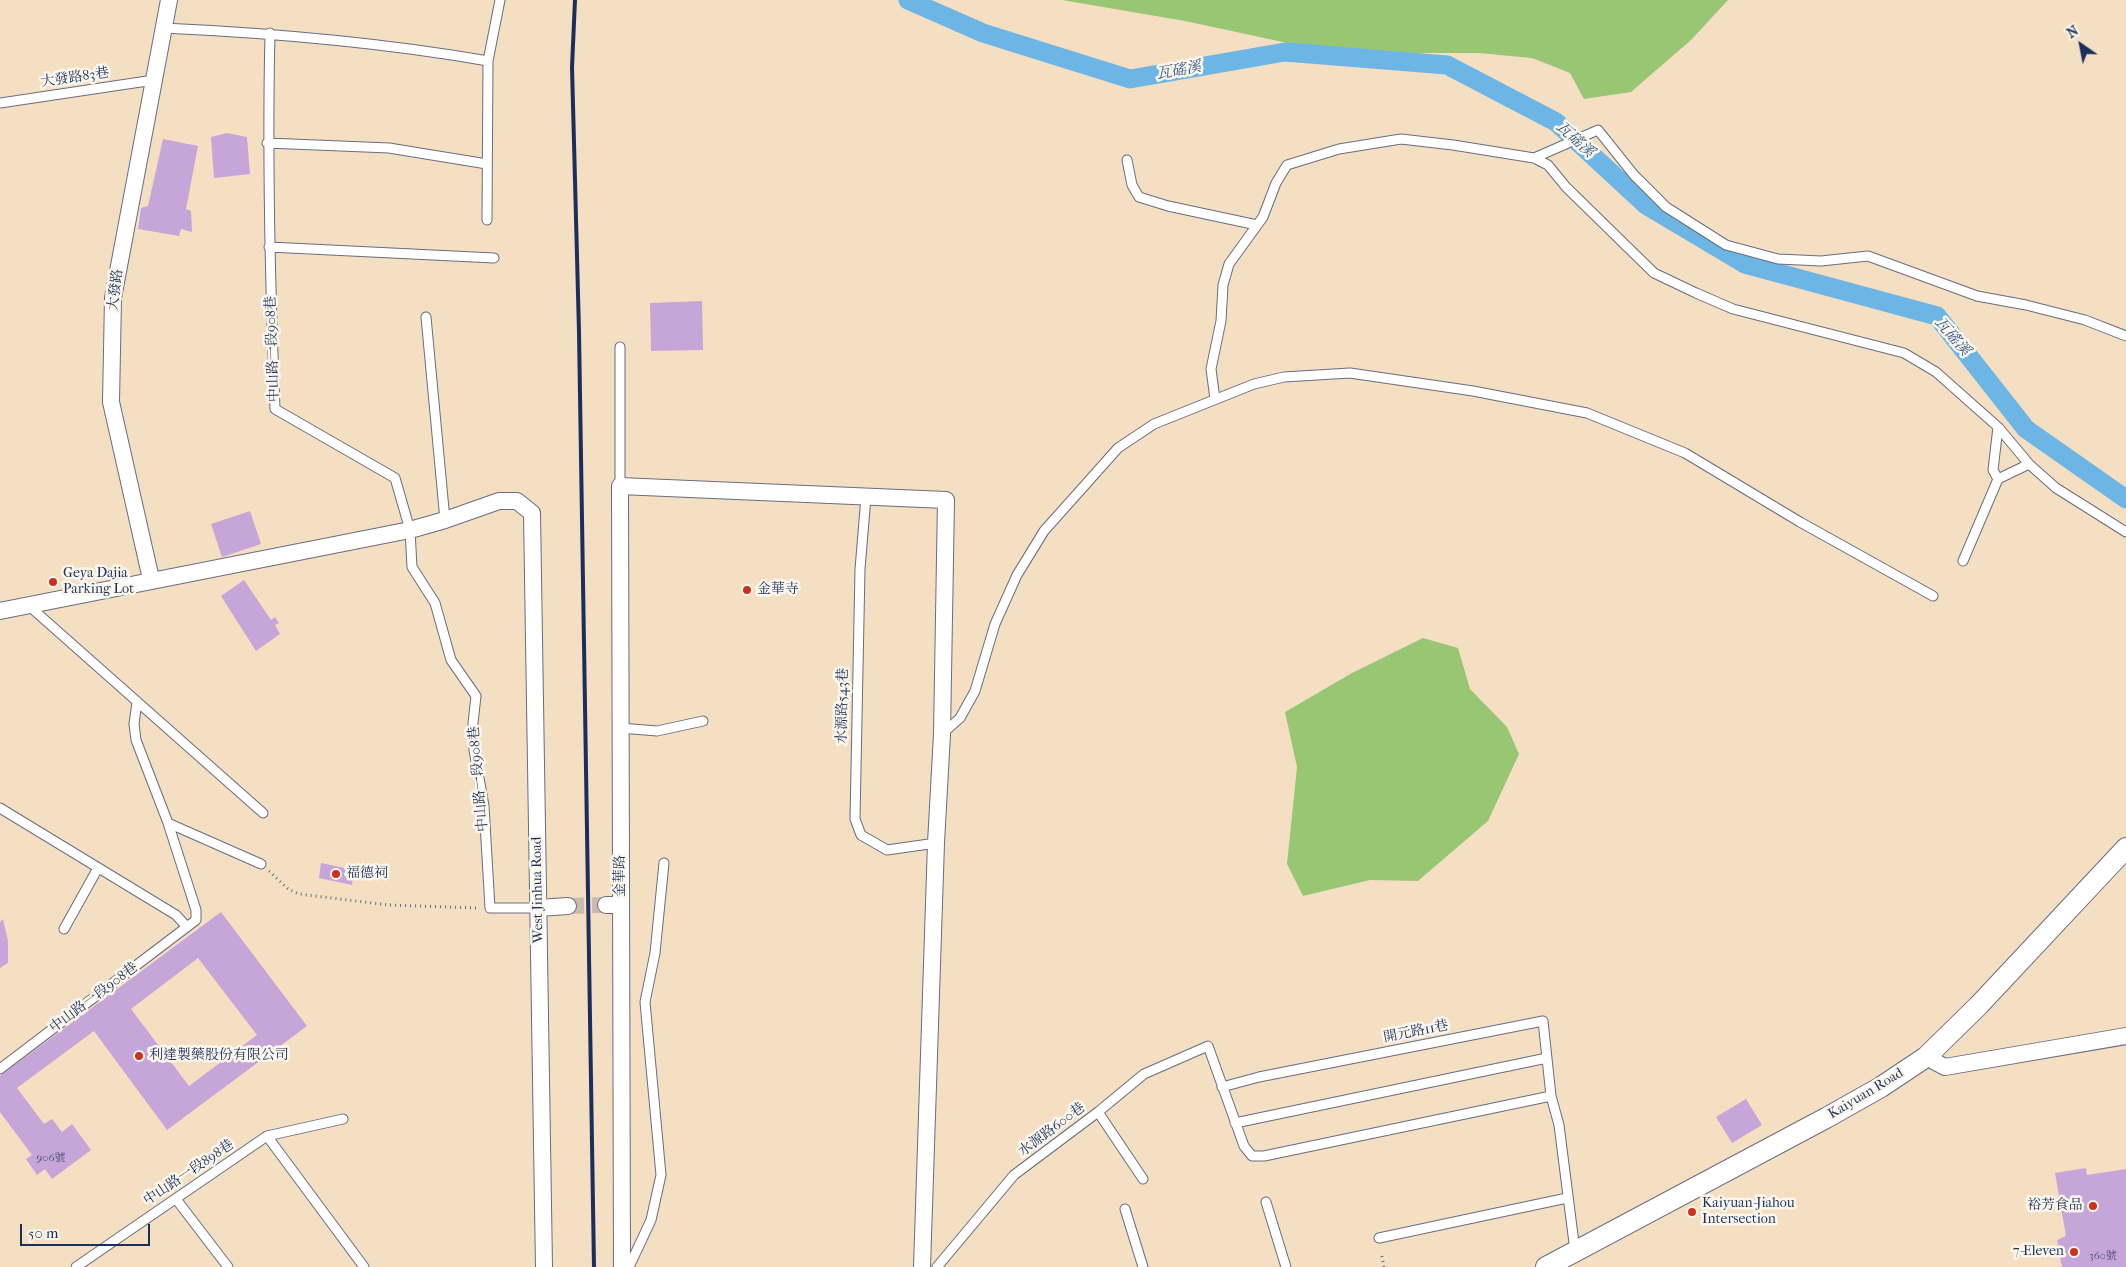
<!DOCTYPE html>
<meta charset="utf-8">
<style>
body{margin:0}
#map{position:relative;width:2126px;height:1267px;overflow:hidden;background:#f4dfc3;font-family:"IM FELL French Canon",serif}
canvas{display:block}
.north{position:absolute;left:2056px;top:20px;width:50px;height:50px;-webkit-text-stroke:4px #fbf7ec;paint-order:stroke;rotate:327deg;font-size:14px;font-weight:700;line-height:20px;text-align:center;color:#1b2f5e}
.north::after{content:'';display:block;margin:auto;width:18px;height:22px;background:#1b2f5e;clip-path:polygon(50% 0,100% 100%,50% 72%,0 100%)}
.scale{position:absolute;left:20px;top:1224px;width:130px;height:22px;box-sizing:border-box;border:2px solid #1b2f5e;border-top:0;padding-left:6px;font-size:15px;line-height:18px;white-space:nowrap;color:#1b2f5e;-webkit-text-stroke:4px #fbf7ec;paint-order:stroke}
</style>
<div id="map">
<canvas width="2126" height="1267"></canvas>
<div class="north">N</div>
<div class="scale">50 m</div>
</div>
<script>
const ctx = document.querySelector('canvas').getContext('2d');
ctx.lineJoin = 'round';
function fill(path, color) {
  ctx.fillStyle = color;
  ctx.fill(path, 'evenodd');
}
function stroke(path, color, width, dash) {
  ctx.strokeStyle = color;
  ctx.lineWidth = width;
  ctx.lineCap = dash ? 'butt' : 'round';
  ctx.setLineDash(dash || []);
  ctx.stroke(path);
}
function write(font, color, halo, rows, align = 'center') {
  ctx.font = font + ' "IM FELL French Canon","Noto Serif TC",serif';
  ctx.lineWidth = 5;
  ctx.setLineDash([]);
  ctx.textBaseline = 'middle';
  ctx.strokeStyle = halo;
  ctx.fillStyle = color;
  for (const [text, x, y, turn = 0] of rows) {
    ctx.save();
    ctx.translate(x, y);
    ctx.rotate((+turn || 0) * Math.PI / 180);
    ctx.textAlign = isNaN(turn) ? turn : align;
    if (halo) ctx.strokeText(text, 0, 0);
    ctx.fillText(text, 0, 0);
    ctx.restore();
  }
}
const green = new Path2D(`
 M1062,0H1728L1691,40L1631,92L1584,99L1570,73L1532,58L1478,53H1414L1292,44L1185,21Z
 M1423,638L1458,648L1470,689L1507,727L1519,754L1488,821L1418,881L1370,880L1303,896L1287,864L1297,767L1285,712L1352,673Z`);
const canal = new Path2D(`
 M908,0L983,33L1130,79L1285,52L1447,65L1556,122L1646,205L1745,264L1937,316L2026,429L2126,499`);
const building = new Path2D(`
 M227,133L247,137L250,174L214,178L211,137Z
 M163,139L198,146L186,209L191,211L192,232L181,229L179,236L138,229L141,208L148,206Z
 M702,301L703,350L651,351L650,303Z
 M250,511L261,544L222,557L211,524Z
 M244,580L271,620L275,617L279,623L275,625L280,634L256,651L221,596Z
 M321,863L354,870L352,885L319,878Z
 M221,912L307,1026L167,1130L94,1031L17,1088L44,1124L52,1119L62,1132L72,1124L91,1150L52,1179L45,1169L37,1175L26,1159L32,1155L0,1112V1076ZM198,958L257,1035L189,1086L131,1009Z
 M3,919L8,941V963L0,968V922Z
 M1746,1099L1762,1125L1732,1143L1716,1117Z
 M2086,1168L2087,1175L2126,1169V1267H2062L2057,1240L2066,1236L2055,1173Z`);
const minorTunnel = new Path2D(`
 M568,906L606,905`);
const path = new Path2D(`
 M269,871L288,889L299,894L389,905L479,908
 M1382,1256L1384,1267`);
const service = new Path2D(`
 M163,28C272,33 380,42 488,61
 M270,33C267,159 270,283 275,409L395,478L410,530L412,567L435,603L451,660L476,696L473,723L474,750L484,806L490,908H538
 M0,103L154,80
 M267,143L389,148L487,164
 M1534,158L1598,130L1634,175L1666,207L1726,245L1778,259L1821,261L1868,256L1977,296L2026,305L2085,320L2126,336
 M1127,160L1132,185L1139,197L1168,206L1257,225
 M487,220L488,61L500,0
 M269,247L494,258
 M426,317L445,520
 M620,347V486
 M1215,399L1211,369L1221,321L1223,285L1229,264L1263,217L1276,183L1287,165L1339,149L1401,139L1453,145L1534,158L1548,165L1566,187L1654,273L1696,293L1733,309L1904,353L1936,372L1998,427L2029,464L2056,488L2126,532
 M1998,427L1993,470L1998,479L2029,464
 M866,497L860,569L855,819L861,835L887,850L936,843
 M1963,561L1998,479
 M28,605L263,813
 M137,702L134,724L136,740L168,823L261,864
 M620,728L657,731L703,721
 M942,734L960,718L975,691L995,624L1017,575L1044,531L1118,448L1154,424L1254,384L1284,377L1350,373L1473,391L1587,413L1685,453L1800,522L1933,596
 M0,808L176,915L187,927
 M64,929L98,868
 M0,1069L196,920V910L168,823
 M1222,1087L1259,1077L1543,1021L1551,1096
 M1098,1112L1143,1179
 M1235,1123L1547,1058
 M267,1136L364,1267
 M176,1199L228,1267
 M1266,1202L1286,1267
 M1125,1209L1143,1267
 M1379,1238L1567,1198
 M76,1267L267,1136L343,1119
 M629,1267L651,1220L661,1175L645,1002L655,953L664,863
 M937,1267L1014,1175L1098,1112L1144,1074L1208,1046L1244,1146L1252,1156H1264L1551,1096L1559,1125L1575,1251`);
const minor = new Path2D(`
 M151,579L111,402L113,298L169,0
 M0,611L410,530L445,520L499,501H517L532,513L544,1267
 M606,905H621
 M538,908L568,906
 M1926,1057L1945,1067L2126,1036
 M622,1267L620,486L946,500L942,734L936,843L922,1267`);
const tertiary = new Path2D(`
 M1546,1267L1826,1118L1881,1087L1926,1057L1979,1005L2126,848`);
const rail = new Path2D(`
 M575,0L572,67L579,332L594,1267`);
const markers = [
 [53,582,5,"#c8321e"],
 [747,590,5,"#c8321e"],
 [336,874,5,"#c8321e"],
 [139,1056,5,"#c8321e"],
 [2093,1206,5,"#c8321e"],
 [1692,1212,5,"#c8321e"],
 [2074,1252,5,"#c8321e"]
];
const numberNames = [
 ["906號",51,1158],
 ["360號",2103,1256]
];
const streetNames = [
 ["大發路83巷",75,78,-8],
 ["大發路",116,290,-83],
 ["中山路一段908巷",273,349,-92],
 ["水源路543巷",843,706,-89],
 ["中山路一段908巷",479,779,-95],
 ["金華路",621,876,-90],
 ["West Jinhua Road",538,890,-91],
 ["中山路一段908巷",94,998,-37],
 ["開元路11巷",1416,1032,-11],
 ["Kaiyuan Road",1866,1094,-31],
 ["水源路600巷",1052,1130,-37],
 ["中山路一段898巷",189,1173,-34]
];
const poiNames = [
 ["Geya Dajia",63,574],
 ["Parking Lot",63,590],
 ["金華寺",757,590],
 ["福德祠",346,874],
 ["利達製藥股份有限公司",149,1056],
 ["Kaiyuan-Jiahou",1702,1204],
 ["Intersection",1702,1220],
 ["裕芳食品",2083,1206,"right"],
 ["7-Eleven",2064,1252,"right"]
];
const waterNames = [
 ["瓦磘溪",1179,71,-10],
 ["瓦磘溪",1575,140,42],
 ["瓦磘溪",1952,337,49]
];
fill(green, '#99c673');
stroke(canal, '#6cb5e4', 19);
fill(building, '#c6a5d8');
stroke(minorTunnel, '#c9bcaf', 16, [16, 8]);
stroke(service, '#676d81', 11);
stroke(minor, '#676d81', 18);
stroke(tertiary, '#676d81', 22);
stroke(path, '#676d81', 3, [1, 4]);
stroke(service, '#fff', 9);
stroke(minor, '#fff', 16);
stroke(tertiary, '#fff', 20);
stroke(rail, '#1b2f5e', 4);
for (const [x, y, r, color] of markers) {
  const dot = new Path2D();
  dot.arc(x, y, r, 0, 2 * Math.PI);
  ctx.fillStyle = color;
  ctx.fill(dot);
  stroke(dot, '#fbf7ec', 2);
}
write('11px', '#464c7c', null, numberNames);
write('14px', '#1b2f5e', '#fbf7ec', streetNames);
write('14px', '#1b2f5e', '#fbf7ec', poiNames, 'left');
write('italic 15px', '#335786', '#fbf7ec', waterNames);
</script>
